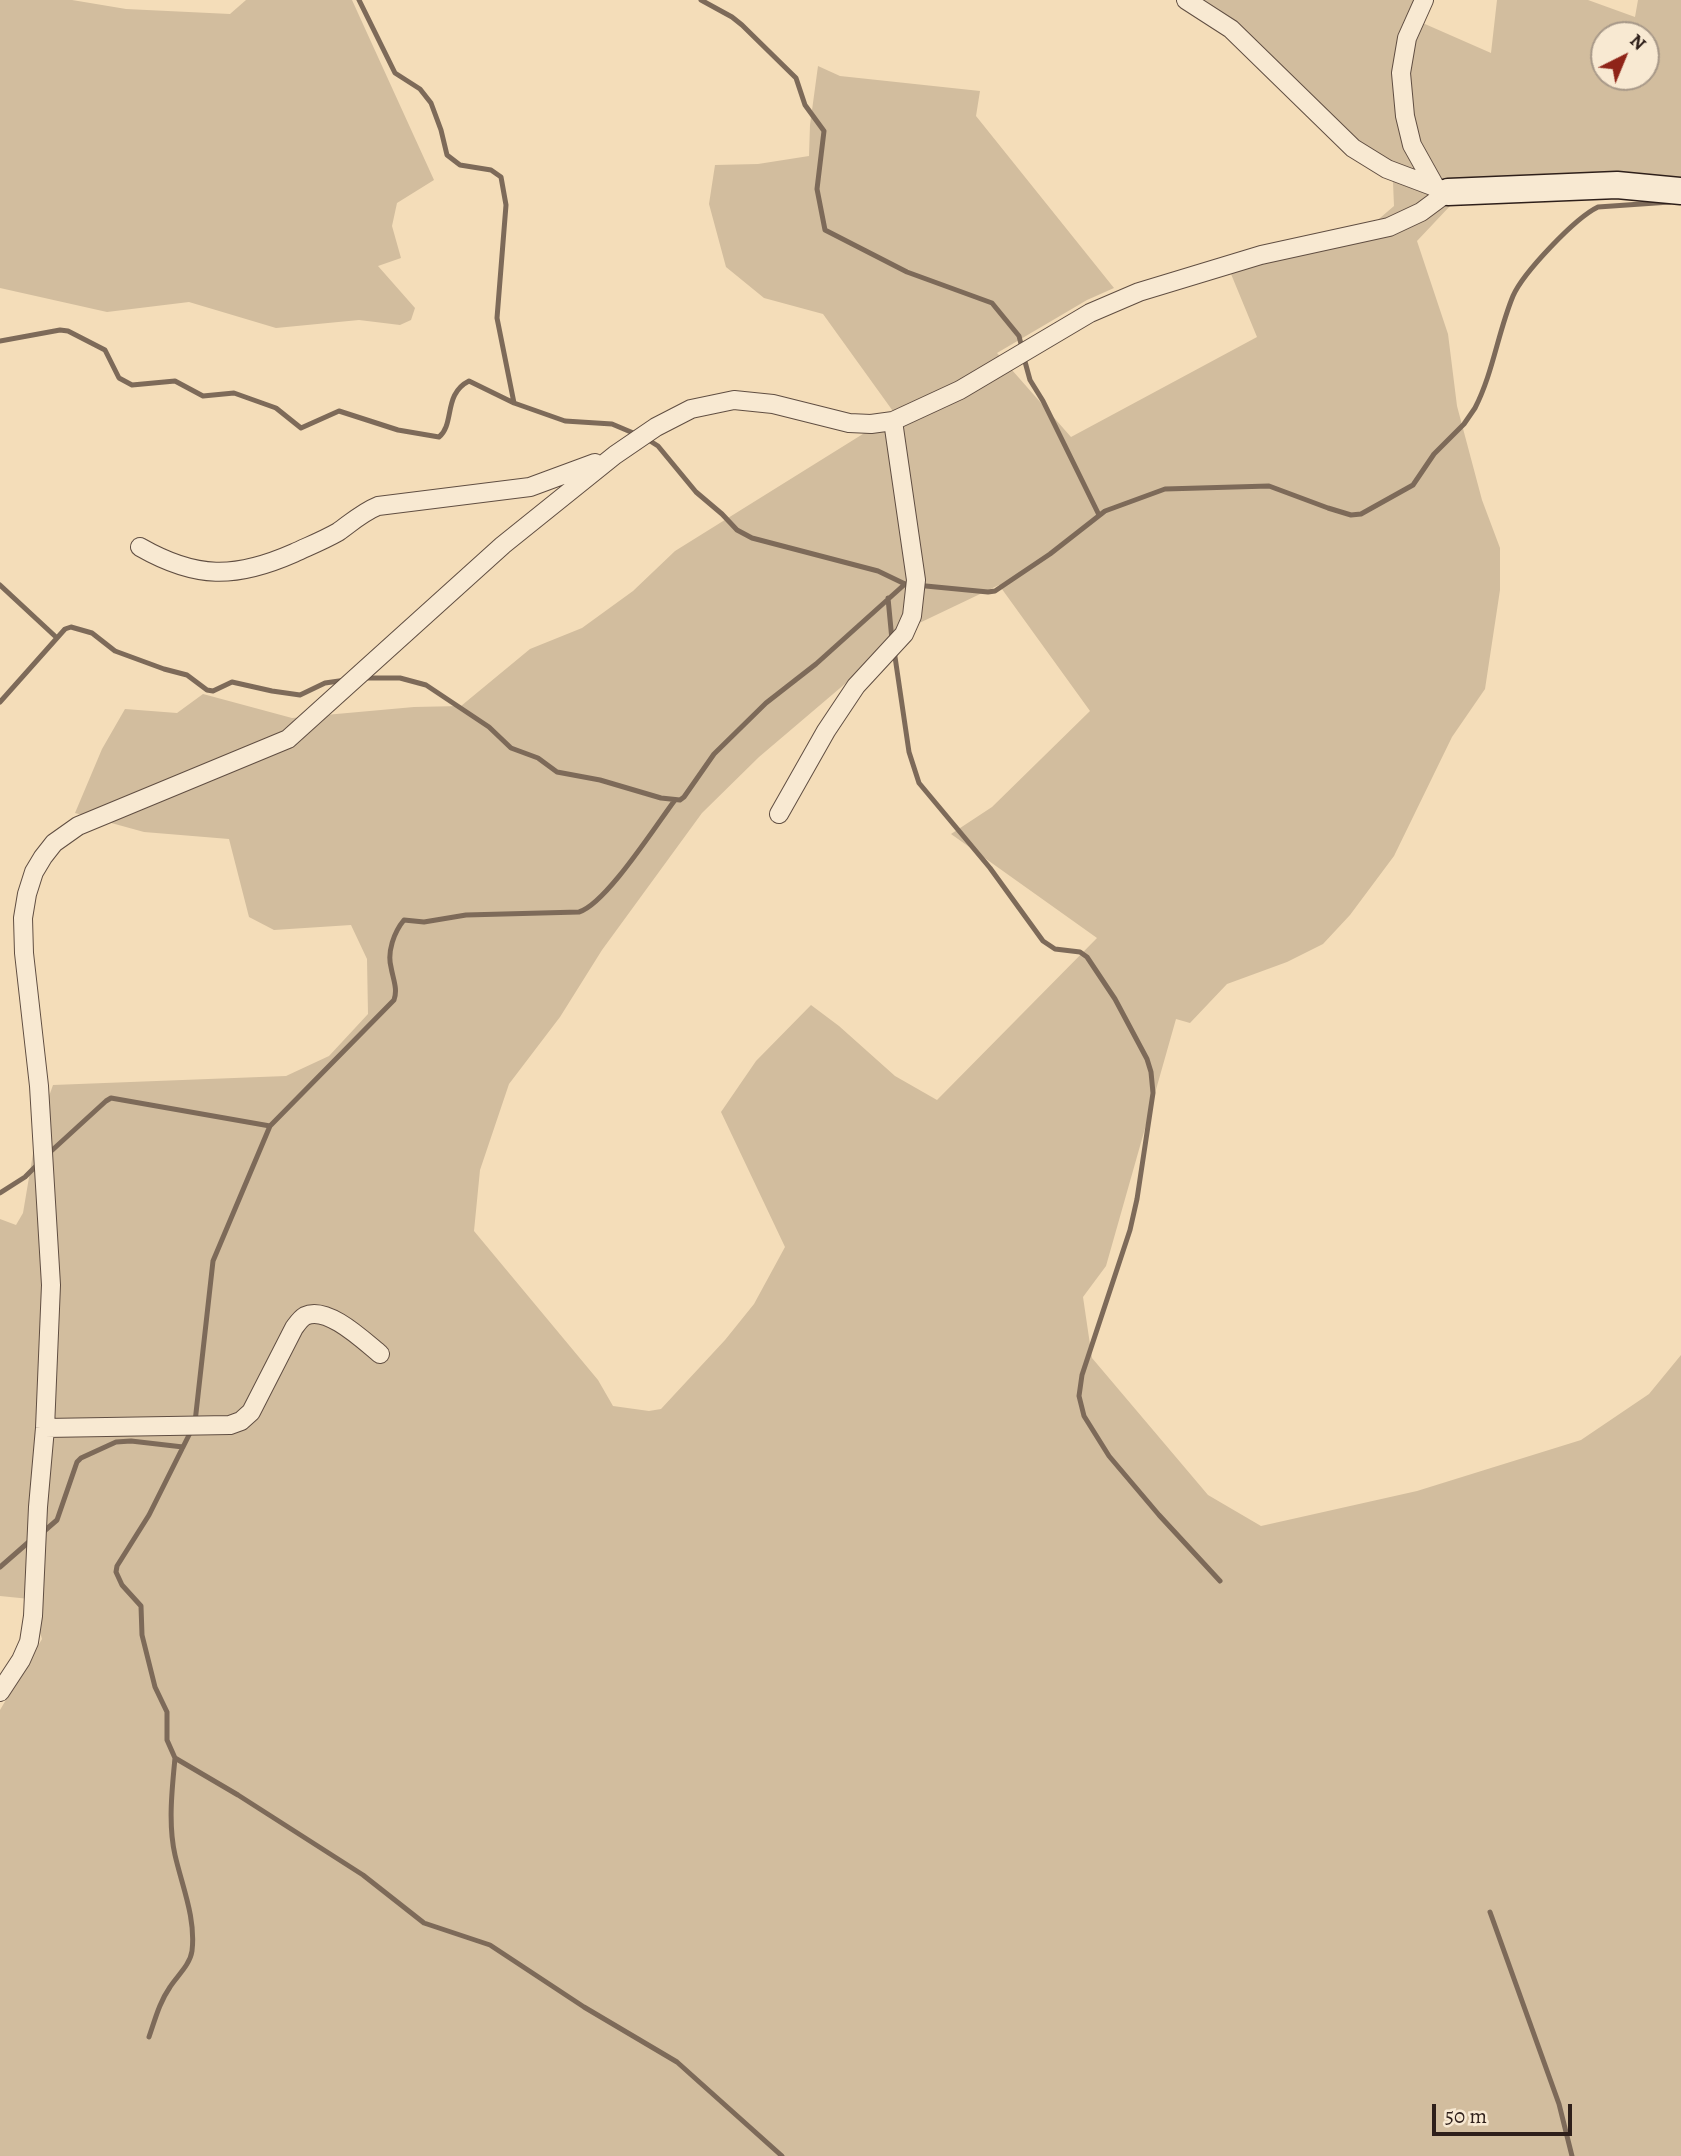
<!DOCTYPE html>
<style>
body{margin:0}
#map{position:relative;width:1681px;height:2156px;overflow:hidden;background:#f4ddb9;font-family:Alegreya,serif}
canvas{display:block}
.north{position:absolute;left:1590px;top:21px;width:70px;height:70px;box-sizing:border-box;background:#f8e9d2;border:2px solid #a79888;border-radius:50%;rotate:43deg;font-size:19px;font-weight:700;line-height:28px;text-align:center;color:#2e1f1a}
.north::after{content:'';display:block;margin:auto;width:24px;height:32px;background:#8f2418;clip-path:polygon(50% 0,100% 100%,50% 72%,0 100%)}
.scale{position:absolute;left:1432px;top:2104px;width:140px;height:32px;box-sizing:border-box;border:4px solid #2e1f1a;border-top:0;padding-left:9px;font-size:21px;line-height:24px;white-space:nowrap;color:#2e1f1a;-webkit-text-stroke:5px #f8e9d2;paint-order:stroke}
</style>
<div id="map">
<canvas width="1681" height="2156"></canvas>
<div class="north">N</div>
<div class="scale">50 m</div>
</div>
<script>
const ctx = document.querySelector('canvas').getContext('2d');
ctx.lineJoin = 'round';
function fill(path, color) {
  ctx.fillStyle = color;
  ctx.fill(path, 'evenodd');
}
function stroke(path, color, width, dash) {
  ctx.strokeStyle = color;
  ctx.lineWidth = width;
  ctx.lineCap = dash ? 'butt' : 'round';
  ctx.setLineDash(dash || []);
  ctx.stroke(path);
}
const green = new Path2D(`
 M0,0H72L126,9L230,14L246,0H352L434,180L397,203L392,226L401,258L378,266L415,308L411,320L400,325L359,320L276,328L189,302L107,312L0,288Z
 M1196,0H1415L1409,17L1491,53L1497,0H1588L1635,17L1638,0H1681V188L1527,195L1450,206L1417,241L1448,334L1457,406L1482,500L1500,548V590L1485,689L1452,737L1394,856L1350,915L1323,944L1287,962L1227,984L1190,1023L1176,1019L1106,1266L1083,1297L1092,1358L1208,1495L1261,1526L1417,1491L1581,1440L1649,1394L1681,1355V2156H0V1710L42,1639L30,1599L0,1596V1219L16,1225L23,1213L37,1130L53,1085L286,1076L329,1056L368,1014L367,959L351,925L274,930L249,917L229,839L144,832L75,813L102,749L125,709L177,713L203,694L292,718L414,707L461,706L530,649L582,628L633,591L675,551L895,414L823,314L764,298L726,267L709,204L715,165L758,164L809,156L810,125L818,66L840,76L980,91L976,116L1114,288L1087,300L997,353L1071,437L1257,337L1224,257L1373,224L1394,206L1393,182L1365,150ZM1604,35H1646V77H1604ZM999,585L1090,711L992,807L951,834L1097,938L937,1100L895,1076L839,1026L811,1005L756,1061L721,1112L785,1247L754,1304L725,1340L661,1409L649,1411L613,1406L598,1380L474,1231L480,1170L509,1084L560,1017L602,950L702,813L759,757L913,626Z`);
const stream = new Path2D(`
 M359,0L395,73L420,89L431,103L441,130L447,155L460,165L491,170L501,177L506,205L497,318L514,403
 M701,0L732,17L742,25L796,78L805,105L824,131L817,189L825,230L907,272L992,303L1019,336L1022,348
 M0,341L60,330L68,331L105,350L119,378L132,385L175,381L203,396L234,393L276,408L301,428L339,411L398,430L439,437C455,424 443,394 469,381L514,403L565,421L612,424L638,435
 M1024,358L1030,380L1043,401L1099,515
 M647,439L658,446L696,492L722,514L737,530L752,538L878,571L905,584L988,592L995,591L1050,554L1105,511L1165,489L1269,486L1328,508L1351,515L1361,514L1413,485L1434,454L1464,424L1475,408C1493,373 1498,332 1513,296C1523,273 1575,218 1598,207L1670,202
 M0,585L57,638
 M888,598L892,640
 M894,650L909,752L919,783L990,868L1043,941L1055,949L1080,952L1087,957L1115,999L1147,1059L1151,1072L1153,1093L1137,1199L1130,1230L1082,1375L1079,1396L1084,1416L1109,1456L1159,1515L1220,1581
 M362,678H400L426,685L489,727L511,748L538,758L557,772L600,780L661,798L680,800L684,797L714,754L766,703L816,664L905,584
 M0,702L65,629L71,627L92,633L115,651L164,669L187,675L207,690L213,691L232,682L272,691L300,695L325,683L346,680
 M48,1154L106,1101L111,1098L270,1126
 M0,1193L25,1177L39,1163
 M195,1422L213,1261L270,1126L394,1000C398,989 393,979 391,967C387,952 394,932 404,920L424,922L466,915L579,912C606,904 656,825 675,800
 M191,1431L149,1515L117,1566L116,1572L122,1585L141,1606L142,1635L155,1687L167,1712V1740L175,1758L238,1795L363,1875L424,1923L490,1945L584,2007L677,2062L782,2156
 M42,1533L57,1520L77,1462L81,1458L116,1442L131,1441L183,1447
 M0,1567L31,1540
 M1490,1912L1559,2104L1572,2156
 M149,2037C155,2020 159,2003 170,1987C177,1976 190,1965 192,1951C196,1918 182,1886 175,1855C168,1825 172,1789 175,1758`);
const street = new Path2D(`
 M1186,0L1231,29L1353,148L1387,169L1448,192
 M1424,0L1407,38L1401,73L1405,116L1412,145L1436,188
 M140,547C196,579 235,579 294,553C309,546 324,540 338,532C352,522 363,512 378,506L530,487L595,463
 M779,814L826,731L856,686L904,634L912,616L916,580L893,421
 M45,1428L230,1425L241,1421L251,1412L294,1328C297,1324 300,1319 305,1316C327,1305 364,1341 380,1354
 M0,1692L21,1660L29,1642L33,1616L38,1507L45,1428L51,1285L39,1086L24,953L23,918L27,894L34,872L43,857L54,843L78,826L288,739L503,545L615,455L656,427L691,409L734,400L773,404L849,423L871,424L893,421L960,390L1090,313L1139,292L1261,255L1389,227L1421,212L1448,192`);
const secondary = new Path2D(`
 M1448,192L1617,185L1681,191`);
fill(green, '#d2bd9e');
stroke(stream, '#7d6a59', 5);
stroke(street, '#604e42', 20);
stroke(secondary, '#2e1f1a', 29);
stroke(street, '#f8e9d2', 18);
stroke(secondary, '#f8e9d2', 26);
</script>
